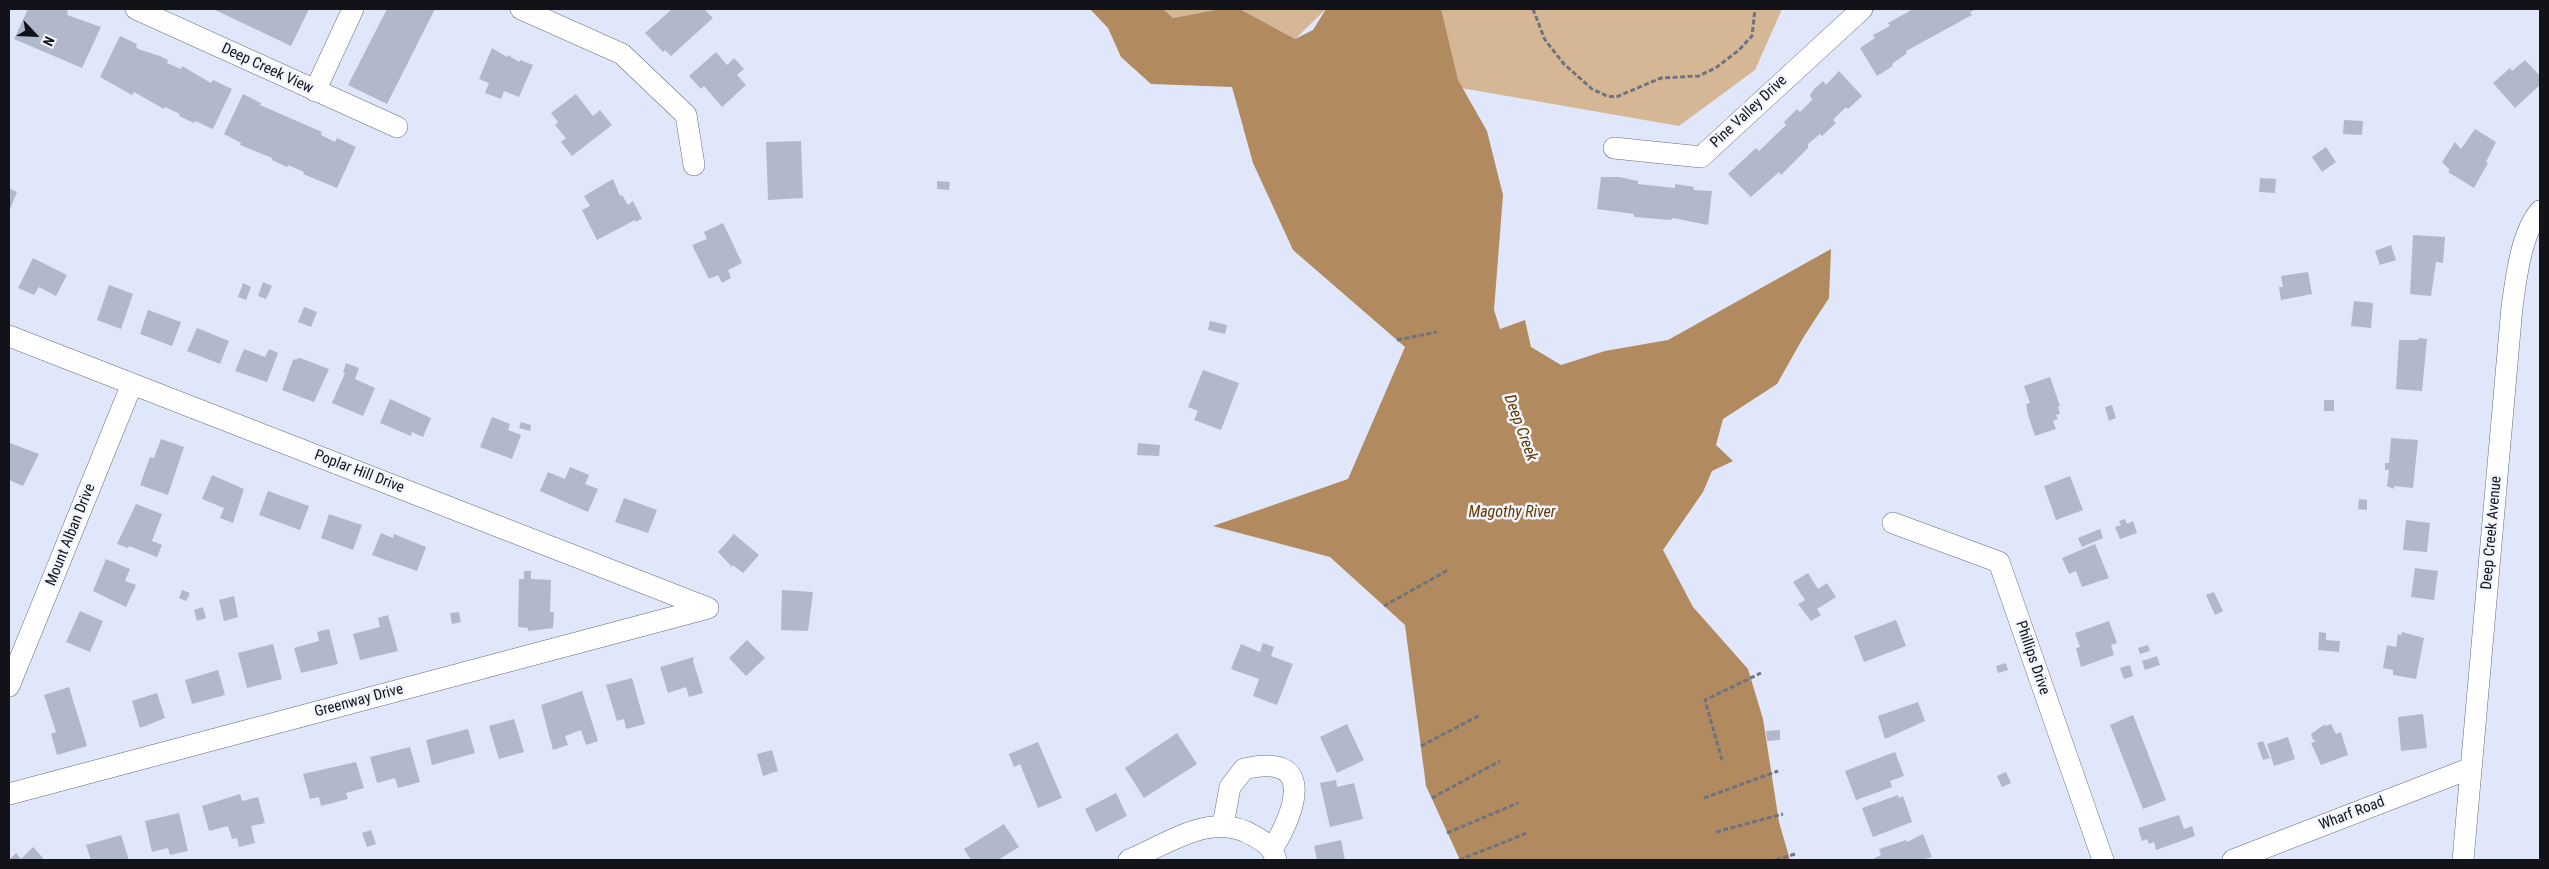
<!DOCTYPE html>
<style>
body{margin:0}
#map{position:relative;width:2549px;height:869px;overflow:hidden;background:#e1e7fa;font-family:"Roboto Condensed",sans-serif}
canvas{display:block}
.frame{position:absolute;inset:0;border:10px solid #111319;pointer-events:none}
.north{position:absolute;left:10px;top:10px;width:50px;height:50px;-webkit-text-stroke:4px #f2f5fd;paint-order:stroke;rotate:115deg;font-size:14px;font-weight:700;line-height:20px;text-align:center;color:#111319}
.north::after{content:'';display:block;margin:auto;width:18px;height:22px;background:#111319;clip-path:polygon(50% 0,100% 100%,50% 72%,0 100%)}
</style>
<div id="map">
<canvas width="2549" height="869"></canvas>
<div class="frame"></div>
<div class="north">N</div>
</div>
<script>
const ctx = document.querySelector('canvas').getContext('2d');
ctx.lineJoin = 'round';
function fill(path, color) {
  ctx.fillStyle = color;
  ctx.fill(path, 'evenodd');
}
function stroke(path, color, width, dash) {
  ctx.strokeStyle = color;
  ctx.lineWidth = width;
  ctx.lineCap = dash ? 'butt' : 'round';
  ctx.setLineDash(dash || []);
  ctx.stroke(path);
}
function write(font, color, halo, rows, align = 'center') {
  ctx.font = font + ' "Roboto Condensed",sans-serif';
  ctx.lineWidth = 5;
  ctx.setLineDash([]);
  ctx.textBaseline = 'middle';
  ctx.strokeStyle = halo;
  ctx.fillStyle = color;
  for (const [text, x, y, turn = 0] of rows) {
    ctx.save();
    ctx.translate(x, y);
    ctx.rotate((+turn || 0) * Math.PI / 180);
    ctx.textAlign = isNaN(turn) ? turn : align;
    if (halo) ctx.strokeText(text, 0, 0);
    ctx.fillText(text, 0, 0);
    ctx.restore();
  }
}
const green = new Path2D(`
 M1163,9H1220L1173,18Z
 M1240,9H1326L1295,39Z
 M1424,9H1782L1755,70L1679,126L1444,85Z`);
const water = new Path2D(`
 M1090,9H1163L1173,18L1220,9H1240L1295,39L1313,30L1326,9H1441L1458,80L1487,131L1503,195L1494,310L1500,329L1525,320L1531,347L1561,365L1605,351L1668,340L1831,249L1829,298L1803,338L1777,384L1723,419L1716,445L1733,461L1712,471L1703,492L1663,550L1693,607L1748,669L1763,719L1779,822L1790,860H1460L1426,786L1405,625L1330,557L1213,526L1348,479L1405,347L1293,250L1253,163L1232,87L1151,84L1121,57L1108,28Z`);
const building = new Path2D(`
 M28,9H63L68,11L67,15L101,27L82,68L14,39Z
 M213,9H309L291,46Z
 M387,9H435L387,104L348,85Z
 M672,9H704L713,18L671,56L665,50L663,52L645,33Z
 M1913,9H1976L1970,12L1972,15L1906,51L1907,53L1892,64L1893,66L1877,76L1860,48L1875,38L1873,35L1890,26L1888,23Z
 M120,36L137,44L136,47L138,49L160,56L168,60L167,63L181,69L182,66L211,83L213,80L232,89L213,129L195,121L194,123L179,116L180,114L165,107L164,109L134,92L132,95L100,77Z
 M492,48L507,57L508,55L519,62L520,60L533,65L519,97L504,91L501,99L485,93L489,83L479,79Z
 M716,52L727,65L734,58L744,69L737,75L746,85L722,107L704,86L701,89L689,76Z
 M2525,60L2540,76V85L2515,108L2493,83L2510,68L2512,71Z
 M1839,71L1862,96L1848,109L1846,107L1833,120L1836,123L1822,136L1820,134L1808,144V148L1781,175L1779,172L1751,197L1728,174L1756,148L1759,151L1786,125L1784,122L1797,109L1800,112L1812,100L1810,95L1815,88L1823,81L1826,85Z
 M243,94L261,103L260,105L322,132L321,135L335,142L337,138L356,147L337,188L303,174L304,172L288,165L287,167L272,160V158L240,145L241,143L224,134Z
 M576,94L593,116L600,110L612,125L572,156L561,142L566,138L555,125L558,122L551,113Z
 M2344,120L2363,121L2362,135L2343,134Z
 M2475,129L2496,142L2486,162L2488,163L2474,188L2448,172L2450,170L2442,162L2455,142L2461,149Z
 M801,141L803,198L768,200L766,142Z
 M2326,147L2336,162L2322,172L2312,157Z
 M1601,177H1619L1638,181V184L1657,186L1675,188V184L1694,187L1693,190L1712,191L1708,225L1673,218L1671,220L1634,217V214L1597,209Z
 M2260,178L2276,179L2275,193L2259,192Z
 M613,179L620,196L622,195L628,205L633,201L642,219L635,222V220L597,240L582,210L590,206L584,196Z
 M937,181L950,182L949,190L937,189Z
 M9,188L17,192L9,212Z
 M723,223L742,263L728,270L731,278L722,283L718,275L709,279L692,245L707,239L704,232Z
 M2413,235L2445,237L2443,263L2436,262L2431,296L2410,294Z
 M2391,245L2396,260L2380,265L2375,251Z
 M33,258L67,275L56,296L39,287L34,295L18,288Z
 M2308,272L2312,294L2281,300L2279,287H2283L2281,276Z
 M263,282L272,286L266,299L258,296Z
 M243,283L251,287L246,300L238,297Z
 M109,285L133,294L121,329L97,320Z
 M2354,301L2373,303L2371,328L2351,326Z
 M304,307L317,312L311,327L298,322Z
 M148,310L181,322L172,346L140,334Z
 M1210,321L1227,325L1225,334L1208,330Z
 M197,328L229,341L220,364L187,351Z
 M2419,338L2427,339L2422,391L2396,389L2399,340H2418Z
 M244,349L265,357L269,349L278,353L267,382L235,371Z
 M300,358L329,369L314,402L282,390L293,360Z
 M346,363L359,368L355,379L375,388L363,416L332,403L345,373L343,372Z
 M1203,370L1239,383L1221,430L1194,420L1198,411L1188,407Z
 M2050,377L2060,406L2058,407L2060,414L2056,415L2058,419L2053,421L2056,429L2035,436L2028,415L2026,404L2030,403L2024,386Z
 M390,399L431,418L423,437L412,432L411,436L380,423Z
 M2324,400H2334V411H2324Z
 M2112,405L2116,418L2109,421L2105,407Z
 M492,417L510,424L508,430L521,435L512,459L480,447Z
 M521,422L531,425L530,431L519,428Z
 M2391,438L2418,440L2413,488L2394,486V489L2387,486L2389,470H2385V463H2389Z
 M161,439L184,447L168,495L140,485L150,457L154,458Z
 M10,443L39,454L23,486L9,480Z
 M1138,443L1160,445L1159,456L1137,455Z
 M570,467L589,475L585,484L598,489L588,512L540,491L548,472L565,479Z
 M212,475L244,489L233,523L220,518L224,508L202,499Z
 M2070,476L2083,510L2056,520L2044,486Z
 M268,491L309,506L300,530L259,515Z
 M624,498L657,510L648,533L615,522Z
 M2359,499L2367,500V510L2358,509Z
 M136,504L162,514L152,541L162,545L157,557L129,546L128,548L117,544Z
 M329,514L362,525L353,550L321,538Z
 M2125,519L2127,524L2133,521L2137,533L2120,539L2115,527L2121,525L2119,521Z
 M2406,520L2430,523L2427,552L2403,550Z
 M2100,529L2103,538L2082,547L2078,538Z
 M381,533L393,538L394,534L426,547L417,571L372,555Z
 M734,534L759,555L743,573L733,565L732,567L718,552Z
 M2095,544L2109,578L2082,587L2076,571L2069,574L2062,558Z
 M106,559L130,569L125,581L136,585L126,607L93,591Z
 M2415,568L2438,571L2434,600L2411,597Z
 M524,571H531V579L551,580L550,612H554L553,628L528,631V628L518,627L519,579H524Z
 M1808,573L1818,589L1827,583L1836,597L1817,609L1821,615L1811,621L1798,604L1805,600L1793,582Z
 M182,590L190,593L186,601L179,598Z
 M782,590L813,592L808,631L781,630Z
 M2214,592L2223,611L2215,615L2206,595Z
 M234,596L238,617L224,621L219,600Z
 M203,607L206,618L197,621L194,610Z
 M80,611L103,621L90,652L66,642Z
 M459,612L461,622L452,624L450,613Z
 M388,615L398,651L360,660L353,634L380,627L378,618Z
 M1896,620L1906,646L1864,662L1854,636Z
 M2109,621L2117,643L2111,645L2114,655L2081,667L2076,648L2080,647L2075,633Z
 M329,629L338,664L301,673L294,648L319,641L317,632Z
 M2319,632L2326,633V640L2340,641L2339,652L2318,650Z
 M2402,632L2424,638L2416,679L2393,675V670L2383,668L2387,645L2396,647L2398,634L2401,635Z
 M747,640L765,658L746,676L729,658Z
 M1263,643L1274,647L1271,656L1293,664L1277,705L1253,696L1259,679L1231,669L1241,644L1260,652Z
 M273,644L282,679L247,688L238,653Z
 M2148,645L2150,651L2140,654L2138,648Z
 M2157,656L2160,665L2145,670L2142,661Z
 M694,657L693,661L703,693L689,697L686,687L668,693L660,667Z
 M2006,663L2008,670L1998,673L1996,666Z
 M2130,665L2133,676L2124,679L2120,668Z
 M218,670L225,695L192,704L185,680Z
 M632,678L645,724L626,729L624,719L617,721L606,685Z
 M69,687L87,746L57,755L51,734L56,732L44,695Z
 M582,691L598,741L586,745L581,730L565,736L568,745L553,750L541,705Z
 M157,693L165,718L140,728L132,701Z
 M1918,702L1925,721L1885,739L1878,716Z
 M2423,714L2427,748L2401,751L2398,717Z
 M2133,715L2166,800L2143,809L2110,725Z
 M514,719L524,752L499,759L489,726Z
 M1347,724L1364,760L1337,773L1320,737Z
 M2325,724V726L2331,724L2336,734L2341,732L2348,755L2321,765L2311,743L2316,741L2313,740L2311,734Z
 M468,729L475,753L432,765L426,740Z
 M1780,730V740L1767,741L1766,731Z
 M1177,733L1197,764L1144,798L1125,768Z
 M2288,737L2295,759L2274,766L2267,744Z
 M2263,741L2270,758L2263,760L2257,743Z
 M1038,742L1062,798L1038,808L1020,764L1014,767L1009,754Z
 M410,747L420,782L398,788L395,778L377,783L370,757Z
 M772,750L778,771L763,776L757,754Z
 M1895,752L1904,776L1890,781L1892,787L1856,800L1845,771Z
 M356,762L364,788L346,793L348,799L321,806L319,797L310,799L303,774Z
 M2006,772L2011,783L2002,787L1997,776Z
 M1336,780L1337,787L1354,783L1363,819L1330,827L1320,783Z
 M1116,793L1127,816L1096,832L1085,809Z
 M240,794L242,801L258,797L265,823L251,826L255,843L239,847L237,838L232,839L228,826L209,831L202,806Z
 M1898,795L1899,798L1903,796L1912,822L1873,837L1862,808Z
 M179,813L188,851L170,855L168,848L152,852L145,821Z
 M2179,815L2184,829L2192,826L2195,836L2156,850L2154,842L2149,844L2147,839L2142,841L2138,828Z
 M1004,824L1019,847L998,860H971L964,849Z
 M371,830L376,844L367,847L362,833Z
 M1923,834L1932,857L1921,860H1871L1881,855L1879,849L1906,840L1907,842Z
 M121,835L129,860H91L86,845Z
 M1341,840L1345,860H1317L1314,846Z
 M33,847L43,858L41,860H9L16,853L21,859Z`);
const path = new Path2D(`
 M1533,9L1545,40L1564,64L1592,89L1607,96L1616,97L1661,78L1699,76L1717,67L1739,50L1752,36L1755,9
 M1397,340L1437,332
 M1384,606L1448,570
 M1421,746L1480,715
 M1722,760L1705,700L1761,673
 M1432,798L1500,761
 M1704,798L1778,771
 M1716,832L1783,814
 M1447,833L1518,803
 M1459,860L1527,833
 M1776,860L1795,854`);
const minor = new Path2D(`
 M136,9L397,127
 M521,9L622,54L686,115L694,165
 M315,91L353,9
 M1614,148L1701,157L1862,9
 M9,336L708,608
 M1893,523L1999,562L2103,860
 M9,686L132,384
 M9,794L708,608
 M1223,825L1230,787L1244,769C1316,752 1296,809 1273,848
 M1129,860C1168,844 1212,810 1254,836C1266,843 1272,846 1276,860
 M2233,860L2471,768
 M2463,860L2512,307C2516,279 2521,233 2540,211`);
const streetNames = [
 ["Deep Creek View",267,69,25],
 ["Pine Valley Drive",1749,112,-43],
 ["Poplar Hill Drive",359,472,21],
 ["Deep Creek Avenue",2492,533,-85],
 ["Mount Alban Drive",71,535,-68],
 ["Phillips Drive",2032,658,71],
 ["Greenway Drive",359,701,-15],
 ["Wharf Road",2352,814,-21]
];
const waterNames = [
 ["Deep Creek",1520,428,70],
 ["Magothy River",1512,513]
];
fill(green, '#d5b796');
fill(water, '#b18a5f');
fill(building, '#b2b8cb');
stroke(minor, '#666b7c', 22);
stroke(path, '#6f737e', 3, [5, 2.5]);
stroke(minor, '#fff', 21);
write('15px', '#111319', '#f2f5fd', streetNames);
write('italic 16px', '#613a00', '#f2f5fd', waterNames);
</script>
